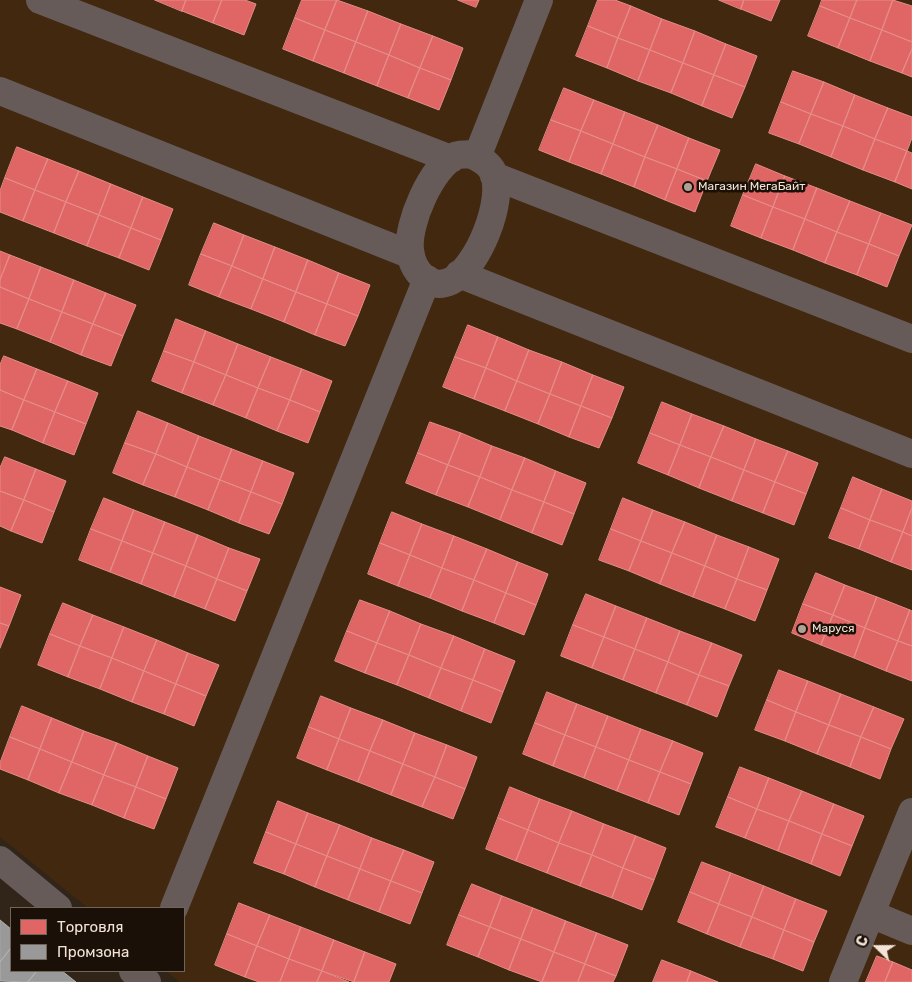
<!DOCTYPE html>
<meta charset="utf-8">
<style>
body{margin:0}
#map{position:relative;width:912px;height:982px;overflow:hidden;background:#312519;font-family:Rubik,sans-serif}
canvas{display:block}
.legend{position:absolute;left:10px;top:907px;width:175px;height:65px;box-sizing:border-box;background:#1a1007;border:1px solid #71655a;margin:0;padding:6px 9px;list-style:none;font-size:15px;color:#f3e4d7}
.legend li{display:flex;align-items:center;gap:10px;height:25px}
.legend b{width:25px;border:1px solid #71655a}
.north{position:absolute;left:852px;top:922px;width:50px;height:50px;-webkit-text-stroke:4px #1a1007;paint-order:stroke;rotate:292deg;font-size:14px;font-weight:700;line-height:20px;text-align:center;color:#f3e4d7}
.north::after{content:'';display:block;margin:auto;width:18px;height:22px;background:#f3e4d7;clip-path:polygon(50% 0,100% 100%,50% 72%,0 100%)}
</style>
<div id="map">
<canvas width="912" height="982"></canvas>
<ul class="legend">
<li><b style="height:14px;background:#e06666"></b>Торговля</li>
<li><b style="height:14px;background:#999"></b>Промзона</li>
</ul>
<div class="north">С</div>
</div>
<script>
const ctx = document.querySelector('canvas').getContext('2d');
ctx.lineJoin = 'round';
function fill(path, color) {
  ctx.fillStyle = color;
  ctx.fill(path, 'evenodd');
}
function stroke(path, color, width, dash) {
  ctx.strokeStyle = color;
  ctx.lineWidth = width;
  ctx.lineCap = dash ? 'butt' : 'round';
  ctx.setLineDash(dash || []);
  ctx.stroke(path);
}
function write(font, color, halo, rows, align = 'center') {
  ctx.font = font + ' Rubik,sans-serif';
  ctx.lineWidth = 5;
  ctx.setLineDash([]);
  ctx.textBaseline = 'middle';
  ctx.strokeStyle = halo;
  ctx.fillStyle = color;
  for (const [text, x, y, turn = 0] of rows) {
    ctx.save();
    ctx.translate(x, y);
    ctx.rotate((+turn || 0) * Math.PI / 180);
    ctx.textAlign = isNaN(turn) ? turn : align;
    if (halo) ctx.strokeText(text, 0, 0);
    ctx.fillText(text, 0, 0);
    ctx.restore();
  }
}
const built = new Path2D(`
 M0,0H912V982H180L166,971H184V908H88L0,837Z`);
const shops = new Path2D(`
 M155,0H186L182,11Z
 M186,0H222L213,23L182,11Z
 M222,0H245L256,4L244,35L213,23Z
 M302,0H337L325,30L295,18Z
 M337,0L368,11L356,42L325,30Z
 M458,0H479L476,7Z
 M598,0H615L631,6L618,38L588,26Z
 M719,0H744L741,9Z
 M744,0H780L771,21L741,9Z
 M822,0H857L850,18L820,6Z
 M857,0H893L882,30L850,18Z
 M893,0L912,6V42L882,30Z
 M631,6L662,19L650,50L618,38Z
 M820,6L850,18L838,48L808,36Z
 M368,11L401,24L389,55L356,42Z
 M295,18L325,30L313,61L283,49Z
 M850,18L882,30L870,61L838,48Z
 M662,19L695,31L683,63L650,50Z
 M401,24L433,36L420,68L389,55Z
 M588,26L618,38L607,68L576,56Z
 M325,30L356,42L344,73L313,61Z
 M882,30L912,42V49L902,73L870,61Z
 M695,31L726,44L714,75L683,63Z
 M433,36L463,48L451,80L420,68Z
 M618,38L650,50L638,81L607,68Z
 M356,42L389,55L377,86L344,73Z
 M726,44L757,56L745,87L714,75Z
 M912,49V77L902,73Z
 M650,50L683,63L671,93L638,81Z
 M389,55L420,68L408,98L377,86Z
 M683,63L714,75L702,106L671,93Z
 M420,68L451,80L439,110L408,98Z
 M793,71L824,82L811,114L781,102Z
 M714,75L745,87L732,118L702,106Z
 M824,82L855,95L843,126L811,114Z
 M564,88L594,100L581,131L551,120Z
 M855,95L888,108L875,139L843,126Z
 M594,100L625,112L613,144L581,131Z
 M781,102L811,114L799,144L769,133Z
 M888,108L912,117V138L907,151L875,139Z
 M625,112L658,125L645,157L613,144Z
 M811,114L843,126L831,157L799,144Z
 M551,120L581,131L569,162L539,150Z
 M658,125L689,138L677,169L645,157Z
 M843,126L875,139L863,170L831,157Z
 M581,131L613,144L601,174L569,162Z
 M689,138L720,150L707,181L677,169Z
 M875,139L907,151L895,182L863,170Z
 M613,144L645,157L634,187L601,174Z
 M17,147L48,159L35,190L5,178Z
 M907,151L912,153V189L895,182Z
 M645,157L677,169L665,200L634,187Z
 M48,159L79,171L66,202L35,190Z
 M756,164L785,176L773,207L743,195Z
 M677,169L707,181L695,212L665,200Z
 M79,171L111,184L99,215L66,202Z
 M785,176L817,188L805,219L773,207Z
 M5,178L35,190L23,221L0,212V191Z
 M111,184L143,197L131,228L99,215Z
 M817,188L850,201L837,232L805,219Z
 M35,190L66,202L54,233L23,221Z
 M743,195L773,207L761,238L731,226Z
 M143,197L173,209L161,240L131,228Z
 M850,201L881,213L869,244L837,232Z
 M66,202L99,215L87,246L54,233Z
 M773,207L805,219L793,250L761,238Z
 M881,213L912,225L899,256L869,244Z
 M99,215L131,228L119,258L87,246Z
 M805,219L837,232L825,263L793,250Z
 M214,223L244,235L232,266L201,254Z
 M131,228L161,240L149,270L119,258Z
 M837,232L869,244L857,275L825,263Z
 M244,235L275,247L263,279L232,266Z
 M869,244L899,256L887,287L857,275Z
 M275,247L308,260L296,292L263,279Z
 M0,251L10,255L0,280Z
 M201,254L232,266L219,297L189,285Z
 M10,255L41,267L29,299L0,287V280Z
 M308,260L339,273L327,304L296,292Z
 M232,266L263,279L251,309L219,297Z
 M41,267L74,280L62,312L29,299Z
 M339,273L370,285L358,316L327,304Z
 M263,279L296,292L284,322L251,309Z
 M74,280L106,293L93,324L62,312Z
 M0,287L29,299L17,329L0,323Z
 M296,292L327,304L315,335L284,322Z
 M106,293L136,305L123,336L93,324Z
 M29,299L62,312L50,342L17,329Z
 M327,304L358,316L345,346L315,335Z
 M62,312L93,324L81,355L50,342Z
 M176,319L206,331L194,362L164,351Z
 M93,324L123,336L111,366L81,355Z
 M468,325L498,337L486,368L455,357Z
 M206,331L238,344L226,375L194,362Z
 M498,337L529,350L517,381L486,368Z
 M238,344L271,357L258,388L226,375Z
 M529,350L562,362L550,394L517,381Z
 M164,351L194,362L182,393L152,381Z
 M4,356L37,369L24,400L0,390V365Z
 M271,357L302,369L290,400L258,388Z
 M455,357L486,368L474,399L443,387Z
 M194,362L226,375L213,405L182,393Z
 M562,362L593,375L581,406L550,394Z
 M486,368L517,381L505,411L474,399Z
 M37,369L68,381L55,412L24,400Z
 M302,369L332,381L320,412L290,400Z
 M226,375L258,388L246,418L213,405Z
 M593,375L624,387L612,418L581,406Z
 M68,381L98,393L86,424L55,412Z
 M517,381L550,394L538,424L505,411Z
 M258,388L290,400L277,431L246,418Z
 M0,390L24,400L12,430L0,426Z
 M550,394L581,406L569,437L538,424Z
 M24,400L55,412L43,443L12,430Z
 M290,400L320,412L308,443L277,431Z
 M662,402L692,414L680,445L650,433Z
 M581,406L612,418L599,448L569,437Z
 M138,411L168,423L156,454L125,443Z
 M55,412L86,424L74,455L43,443Z
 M692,414L724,426L711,457L680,445Z
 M430,422L461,433L448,465L418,453Z
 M168,423L199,436L187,467L156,454Z
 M724,426L756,439L744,470L711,457Z
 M461,433L492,446L480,477L448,465Z
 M650,433L680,445L668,475L638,463Z
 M199,436L232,449L220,480L187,467Z
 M756,439L788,451L775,482L744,470Z
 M125,443L156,454L143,485L113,473Z
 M680,445L711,457L699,488L668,475Z
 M492,446L525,458L512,490L480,477Z
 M232,449L263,461L251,492L220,480Z
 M788,451L818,463L806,494L775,482Z
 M418,453L448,465L436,495L406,483Z
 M156,454L187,467L175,497L143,485Z
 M5,457L36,469L24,500L0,491V468Z
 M711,457L744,470L732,501L699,488Z
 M525,458L556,471L544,502L512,490Z
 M263,461L294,473L282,504L251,492Z
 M448,465L480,477L468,507L436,495Z
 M187,467L220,480L208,510L175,497Z
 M36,469L66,481L54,512L24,500Z
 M744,470L775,482L763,513L732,501Z
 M556,471L586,483L574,514L544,502Z
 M480,477L512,490L500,520L468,507Z
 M853,477L882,489L870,520L841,508Z
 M220,480L251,492L239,523L208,510Z
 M775,482L806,494L794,525L763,513Z
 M882,489L912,501V508L903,532L870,520Z
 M512,490L544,502L532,533L500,520Z
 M0,491L24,500L11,531L0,526Z
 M251,492L282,504L269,534L239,523Z
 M104,498L134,510L122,541L91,529Z
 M623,498L653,510L641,541L611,529Z
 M24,500L54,512L42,543L11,531Z
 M544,502L574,514L562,545L532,533Z
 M841,508L870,520L859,549L829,538Z
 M912,508V536L903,532Z
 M134,510L165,522L153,553L122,541Z
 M653,510L685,522L672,553L641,541Z
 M392,512L422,524L410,555L380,543Z
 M870,520L903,532L891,562L859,549Z
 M165,522L198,535L186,566L153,553Z
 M685,522L717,535L705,566L672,553Z
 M422,524L454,536L442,568L410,555Z
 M91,529L122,541L110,572L79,560Z
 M611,529L641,541L629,571L599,560Z
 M903,532L912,536V570L891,562Z
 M198,535L229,548L217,579L186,566Z
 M717,535L749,547L737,579L705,566Z
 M454,536L487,549L474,580L442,568Z
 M122,541L153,553L141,584L110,572Z
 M641,541L672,553L660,584L629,571Z
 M380,543L410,555L398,586L368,574Z
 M749,547L779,559L767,590L737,579Z
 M229,548L260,559L247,591L217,579Z
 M487,549L518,562L506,593L474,580Z
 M153,553L186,566L174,597L141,584Z
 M672,553L705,566L693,597L660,584Z
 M410,555L442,568L430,598L398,586Z
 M518,562L548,574L536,605L506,593Z
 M186,566L217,579L205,609L174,597Z
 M705,566L737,579L725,609L693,597Z
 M442,568L474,580L462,611L430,598Z
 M816,573L845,585L833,615L803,604Z
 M217,579L247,591L235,621L205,609Z
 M737,579L767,590L755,621L725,609Z
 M474,580L506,593L494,623L462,611Z
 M845,585L877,597L865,628L833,615Z
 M0,587L21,595L9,626L0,623Z
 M506,593L536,605L524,635L494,623Z
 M586,594L616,606L604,637L573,625Z
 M877,597L910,610L898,641L865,628Z
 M360,600L390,611L377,643L347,631Z
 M63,603L93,615L80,646L50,634Z
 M803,604L833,615L821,645L792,633Z
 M616,606L647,618L635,649L604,637Z
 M910,610L912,611V646L898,641Z
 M390,611L421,624L409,655L377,643Z
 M93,615L124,627L112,658L80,646Z
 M833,615L865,628L854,658L821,645Z
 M647,618L680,631L668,662L635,649Z
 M0,623L9,626L0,648Z
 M421,624L454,636L441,668L409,655Z
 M573,625L604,637L592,668L561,656Z
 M124,627L157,640L144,671L112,658Z
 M865,628L898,641L886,671L854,658Z
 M347,631L377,643L365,673L335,661Z
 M680,631L712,643L699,675L668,662Z
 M50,634L80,646L68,677L38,665Z
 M454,636L485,649L473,680L441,668Z
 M604,637L635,649L623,680L592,668Z
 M157,640L188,653L176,684L144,671Z
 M898,641L912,646V681L886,671Z
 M377,643L409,655L397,685L365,673Z
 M712,643L742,655L729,686L699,675Z
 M80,646L112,658L100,689L68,677Z
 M485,649L515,661L503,692L473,680Z
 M635,649L668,662L656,693L623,680Z
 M188,653L219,665L206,696L176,684Z
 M409,655L441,668L429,698L397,685Z
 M112,658L144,671L132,702L100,689Z
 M668,662L699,675L687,705L656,693Z
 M441,668L473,680L461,711L429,698Z
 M779,670L808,681L796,712L767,700Z
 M144,671L176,684L164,714L132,702Z
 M699,675L729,686L717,717L687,705Z
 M473,680L503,692L491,723L461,711Z
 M808,681L841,694L829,725L796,712Z
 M176,684L206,696L194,726L164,714Z
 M547,692L577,704L565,735L535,723Z
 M841,694L874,707L861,737L829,725Z
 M321,696L351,708L339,739L309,727Z
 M767,700L796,712L785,741L755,730Z
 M577,704L608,716L596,747L565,735Z
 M22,706L52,718L40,749L10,737Z
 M874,707L904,719L891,749L861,737Z
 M351,708L383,720L370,751L339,739Z
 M796,712L829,725L817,754L785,741Z
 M608,716L641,729L629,760L596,747Z
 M52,718L84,731L72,762L40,749Z
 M383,720L415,733L403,764L370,751Z
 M535,723L565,735L553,766L523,754Z
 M829,725L861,737L850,767L817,754Z
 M309,727L339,739L327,770L297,758Z
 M641,729L673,741L660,772L629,760Z
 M84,731L117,743L104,775L72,762Z
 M415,733L447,745L435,777L403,764Z
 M565,735L596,747L584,778L553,766Z
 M10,737L40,749L28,780L0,769V763Z
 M861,737L891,749L880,779L850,767Z
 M339,739L370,751L358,782L327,770Z
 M673,741L703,753L691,784L660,772Z
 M117,743L148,756L136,787L104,775Z
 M447,745L477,757L465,789L435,777Z
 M596,747L629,760L617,791L584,778Z
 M40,749L72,762L59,793L28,780Z
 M370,751L403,764L391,795L358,782Z
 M148,756L178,768L166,799L136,787Z
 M629,760L660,772L648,803L617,791Z
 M72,762L104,775L92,805L59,793Z
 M403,764L435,777L422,807L391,795Z
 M740,767L769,778L757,809L728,797Z
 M660,772L691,784L679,815L648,803Z
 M104,775L136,787L124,818L92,805Z
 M435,777L465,789L453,819L422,807Z
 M769,778L802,791L789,821L757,809Z
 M136,787L166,799L154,829L124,818Z
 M510,787L540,799L528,830L498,818Z
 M802,791L834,804L822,834L789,821Z
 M728,797L757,809L745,838L716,827Z
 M540,799L572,811L559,843L528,830Z
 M278,801L308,813L296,844L266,832Z
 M834,804L864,816L852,846L822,834Z
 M757,809L789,821L778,851L745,838Z
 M572,811L604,824L592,855L559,843Z
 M308,813L340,825L327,856L296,844Z
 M498,818L528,830L516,861L486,849Z
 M789,821L822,834L811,864L778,851Z
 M604,824L636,836L623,868L592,855Z
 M340,825L372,838L360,869L327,856Z
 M528,830L559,843L547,873L516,861Z
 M266,832L296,844L284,874L254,863Z
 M822,834L852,846L840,876L811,864Z
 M636,836L666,848L654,880L623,868Z
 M372,838L404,850L391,881L360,869Z
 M559,843L592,855L580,886L547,873Z
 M296,844L327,856L315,887L284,874Z
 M404,850L434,862L422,893L391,881Z
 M592,855L623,868L612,898L580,886Z
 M327,856L360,869L348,900L315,887Z
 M702,862L731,873L719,904L690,892Z
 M623,868L654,880L642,910L612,898Z
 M360,869L391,881L379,912L348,900Z
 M731,873L764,886L752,917L719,904Z
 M391,881L422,893L410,924L379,912Z
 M472,884L502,896L490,927L459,915Z
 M764,886L796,899L784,930L752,917Z
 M690,892L719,904L707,934L678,922Z
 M502,896L533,908L521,939L490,927Z
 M796,899L827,911L814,942L784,930Z
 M239,903L270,915L257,946L227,934Z
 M719,904L752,917L740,947L707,934Z
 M533,908L566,921L554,952L521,939Z
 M270,915L301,927L289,959L257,946Z
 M459,915L490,927L478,957L447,945Z
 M752,917L784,930L773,959L740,947Z
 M566,921L597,933L585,964L554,952Z
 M301,927L334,940L322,971L289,959Z
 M490,927L521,939L509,970L478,957Z
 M784,930L814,942L803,971L773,959Z
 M597,933L628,945L616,976L585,964Z
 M227,934L257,946L245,977L215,965Z
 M521,939L554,952L542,982L509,970Z
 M334,940L365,952L354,982L322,971Z
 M257,946L289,959L280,982H259L245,977Z
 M365,952L396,964L389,982H354Z
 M554,952L585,964L578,982H542Z
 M877,956L893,962L885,982H866Z
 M289,959L322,971L317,982H280Z
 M662,960L691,971L687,982H653Z
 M893,962L912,970V982H885Z
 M585,964L616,976L613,982H578Z
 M322,971L349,982H317Z
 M691,971L718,982H687Z`);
const industry = new Path2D(`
 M0,920L11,929V948L0,962Z
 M11,948V971H37L28,982L0,981V962Z
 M37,971H62L76,982H28Z`);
const minor = new Path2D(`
 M40,0L451,159
 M0,91L411,255
 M470,154C479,158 489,163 493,172C506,199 477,269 451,281C428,292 412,269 410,250C407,224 431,168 455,156C459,154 465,155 470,154Z
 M477,157L539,0
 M494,176L912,339
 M459,274L912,454
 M0,860L58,908
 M174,908L427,279
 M871,914L912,931
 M133,971L147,982
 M843,982L912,812`);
const markers = [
 [688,187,5,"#afa194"],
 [802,629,5,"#afa194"]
];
const poiNames = [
 ["Магазин МегаБайт",698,187],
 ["Маруся",812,629]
];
fill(built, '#41280e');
fill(shops, '#e06666');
stroke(shops, '#e68c88', 1);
fill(industry, '#999');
stroke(industry, '#b4b0ac', 1);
stroke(minor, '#675b5a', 28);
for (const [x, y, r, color] of markers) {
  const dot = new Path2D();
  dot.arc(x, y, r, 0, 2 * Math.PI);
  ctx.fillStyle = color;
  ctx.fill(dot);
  stroke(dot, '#1a1007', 2);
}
write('12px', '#f3e4d7', '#1a1007', poiNames, 'left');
</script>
